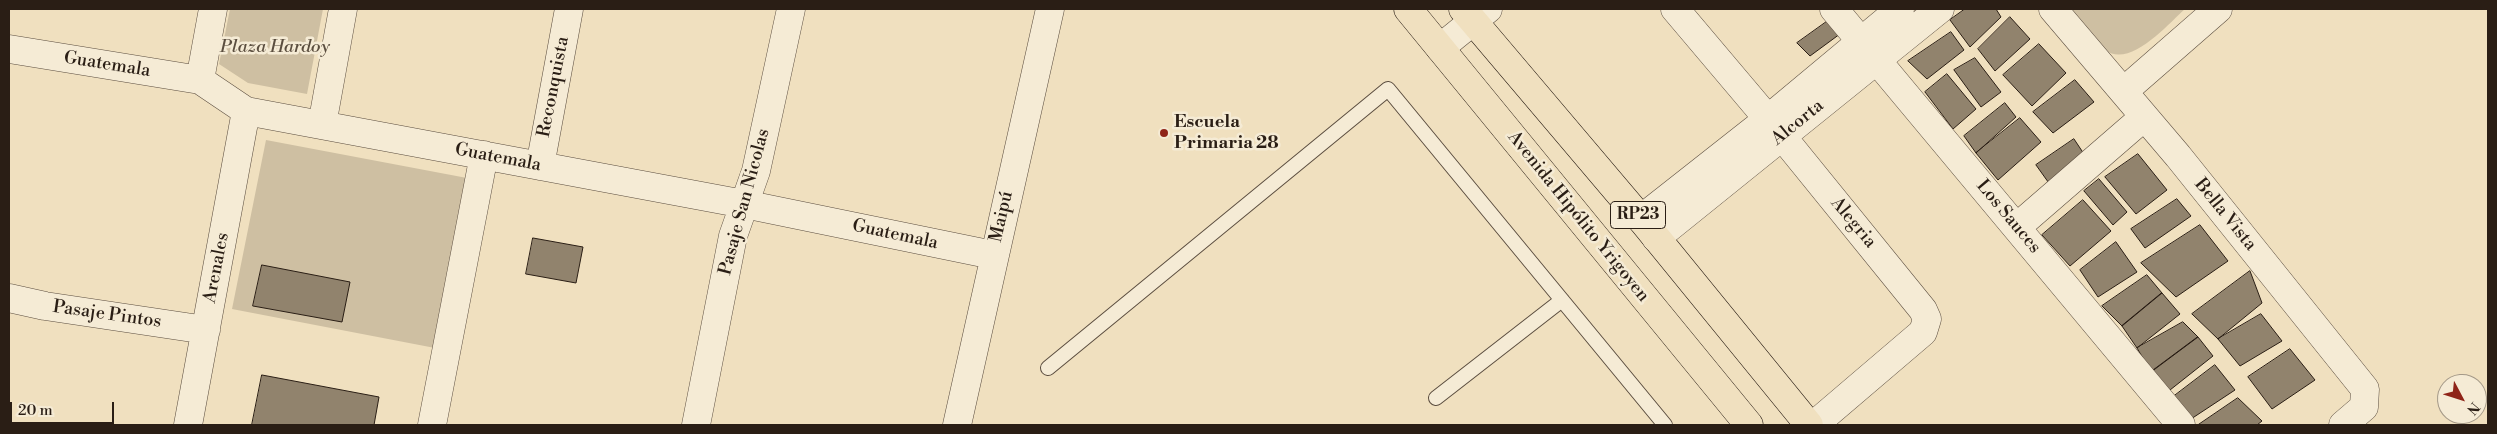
<!DOCTYPE html>
<meta charset="utf-8">
<style>
body{margin:0}
#map{position:relative;width:2497px;height:434px;overflow:hidden;background:#f0e0bf;font-family:"Libre Bodoni",serif}
canvas{display:block}
.frame{position:absolute;inset:0;border:10px solid #2a1e15;pointer-events:none}
.north{position:absolute;left:2437px;top:374px;width:50px;height:50px;box-sizing:border-box;background:#f5ebd5;border:1px solid #a49988;border-radius:50%;rotate:130deg;font-size:14px;font-weight:700;line-height:20px;text-align:center;color:#2a1e15}
.north::after{content:'';display:block;margin:auto;width:18px;height:22px;background:#8f2418;clip-path:polygon(50% 0,100% 100%,50% 72%,0 100%)}
.scale{position:absolute;left:10px;top:402px;width:104px;height:22px;box-sizing:border-box;border:2px solid #2a1e15;border-top:0;padding-left:6px;font-size:15px;line-height:18px;white-space:nowrap;color:#2a1e15;-webkit-text-stroke:4px #f5ebd5;paint-order:stroke}
</style>
<div id="map">
<canvas width="2497" height="434"></canvas>
<div class="frame"></div>
<div class="north">N</div>
<div class="scale">20 m</div>
</div>
<script>
const ctx = document.querySelector('canvas').getContext('2d');
ctx.lineJoin = 'round';
function fill(path, color) {
  ctx.fillStyle = color;
  ctx.fill(path, 'evenodd');
}
function stroke(path, color, width, dash) {
  ctx.strokeStyle = color;
  ctx.lineWidth = width;
  ctx.lineCap = dash ? 'butt' : 'round';
  ctx.setLineDash(dash || []);
  ctx.stroke(path);
}
function write(font, color, halo, rows, align = 'center') {
  ctx.font = font + ' "Libre Bodoni",serif';
  ctx.lineWidth = 5;
  ctx.setLineDash([]);
  ctx.textBaseline = 'middle';
  ctx.strokeStyle = halo;
  ctx.fillStyle = color;
  for (const [text, x, y, turn = 0] of rows) {
    ctx.save();
    ctx.translate(x, y);
    ctx.rotate((+turn || 0) * Math.PI / 180);
    ctx.textAlign = isNaN(turn) ? turn : align;
    if (halo) ctx.strokeText(text, 0, 0);
    ctx.fillText(text, 0, 0);
    ctx.restore();
  }
}
const green = new Path2D(`
 M230,9H323L307,94L248,83L219,64Z
 M2069,9H2185C2168,24 2130,69 2105,50C2091,40 2080,22 2069,9Z
 M266,140L467,178L435,348L232,309Z`);
const building = new Path2D(`
 M1965,9H1996L2001,17L1970,47L1950,20Z
 M2010,17L2030,39L1995,71L1978,49Z
 M1832,18L1844,31L1810,56L1797,43Z
 M1951,32L1964,50L1927,79L1908,61Z
 M2039,44L2066,73L2032,106L2003,75Z
 M1975,58L2001,92L1981,107L1954,70Z
 M1947,74L1976,109L1953,129L1925,92Z
 M2075,80L2094,102L2053,133L2033,112Z
 M2005,103L2016,117L1976,153L1964,136Z
 M2020,118L2041,142L1998,180L1976,153Z
 M2074,139L2086,157L2051,186L2036,165Z
 M2138,154L2167,190L2136,214L2105,177Z
 M2099,179L2127,212L2113,225L2084,191Z
 M2177,199L2191,216L2145,248L2131,229Z
 M2083,200L2111,231L2070,266L2042,235Z
 M2200,225L2228,261L2176,297L2141,263Z
 M533,238L583,247L576,283L526,274Z
 M2116,242L2137,272L2098,297L2080,270Z
 M262,265L350,282L342,322L253,306Z
 M2250,271L2262,303L2218,339L2192,314Z
 M2147,275L2162,293L2122,326L2102,306Z
 M2162,293L2180,314L2137,348L2122,326Z
 M2261,314L2282,341L2240,366L2218,339Z
 M2183,322L2198,337L2151,372L2137,348Z
 M2198,337L2213,356L2170,390L2151,372Z
 M2290,349L2315,380L2272,409L2248,377Z
 M2215,365L2235,390L2191,419L2169,400Z
 M262,375L379,397L374,425H252Z
 M2238,398L2262,421L2257,425H2198Z`);
const lane = new Path2D(`
 M1048,368L1388,89L1665,425
 M1436,398L1562,300`);
const street = new Path2D(`
 M1675,9L1768,119L1923,310L1927,319L1923,332L1814,425
 M1834,9L2181,425
 M2053,9L2178,156L2365,389L2364,407L2343,425
 M1440,48L1488,9
 M9,49L200,80L246,111L744,204L993,255
 M200,80L213,9
 M2124,91L2218,9
 M322,125L343,9
 M540,166L569,9
 M1641,219L1768,119L1900,9
 M2017,227L2144,117
 M1656,238L1940,9
 M9,298L45,306L206,330
 M188,425L246,111
 M432,425L484,155
 M696,425L733,236L756,171L791,9
 M957,425L1050,9`);
const primary = new Path2D(`
 M1408,9L1749,425
 M1463,9L1641,219L1809,425`);
const markers = [
 [1164,133,5,"#8f2418"]
];
const shields = [
 [1638,215,55]
];
const shieldNames = [
 ["RP23",1638,215]
];
const parkNames = [
 ["Plaza Hardoy",275,48]
];
const streetNames = [
 ["Guatemala",107,65,9],
 ["Reconquista",554,87,-79],
 ["Alcorta",1798,123,-39],
 ["Guatemala",498,158,11],
 ["Pasaje San Nicolas",745,202,-75],
 ["Bella Vista",2225,215,51],
 ["Maipú",1002,217,-77],
 ["Avenida Hipólito Yrigoyen",1578,217,51],
 ["Los Sauces",2008,217,50],
 ["Alegria",1853,223,50],
 ["Guatemala",895,235,12],
 ["Arenales",217,268,-79],
 ["Pasaje Pintos",107,315,8]
];
const poiNames = [
 ["Escuela",1174,123],
 ["Primaria 28",1174,144]
];
fill(green, '#cebfa2');
fill(building, '#91836d');
stroke(building, '#2a1e15', 1);
stroke(lane, '#5c4e40', 16);
stroke(street, '#5c4e40', 29);
stroke(primary, '#2a1e15', 29);
stroke(lane, '#f5ebd5', 14);
stroke(street, '#f5ebd5', 28);
stroke(primary, '#f0e0bf', 28);
for (const [x, y, r, color] of markers) {
  const dot = new Path2D();
  dot.arc(x, y, r, 0, 2 * Math.PI);
  ctx.fillStyle = color;
  ctx.fill(dot);
  stroke(dot, '#f5ebd5', 2);
}
for (const [x, y, w] of shields) {
  const box = new Path2D();
  box.roundRect(x - w / 2, y - 13.5, w, 27, 4);
  ctx.fillStyle = '#f5ebd5';
  ctx.fill(box);
  stroke(box, '#2a1e15', 1);
}
write('bold 16px', '#2a1e15', null, shieldNames);
write('italic 18px', '#5b4e3f', '#f5ebd5', parkNames);
write('18px', '#2a1e15', '#f5ebd5', streetNames);
write('bold 18px', '#2a1e15', '#f5ebd5', poiNames, 'left');
</script>
